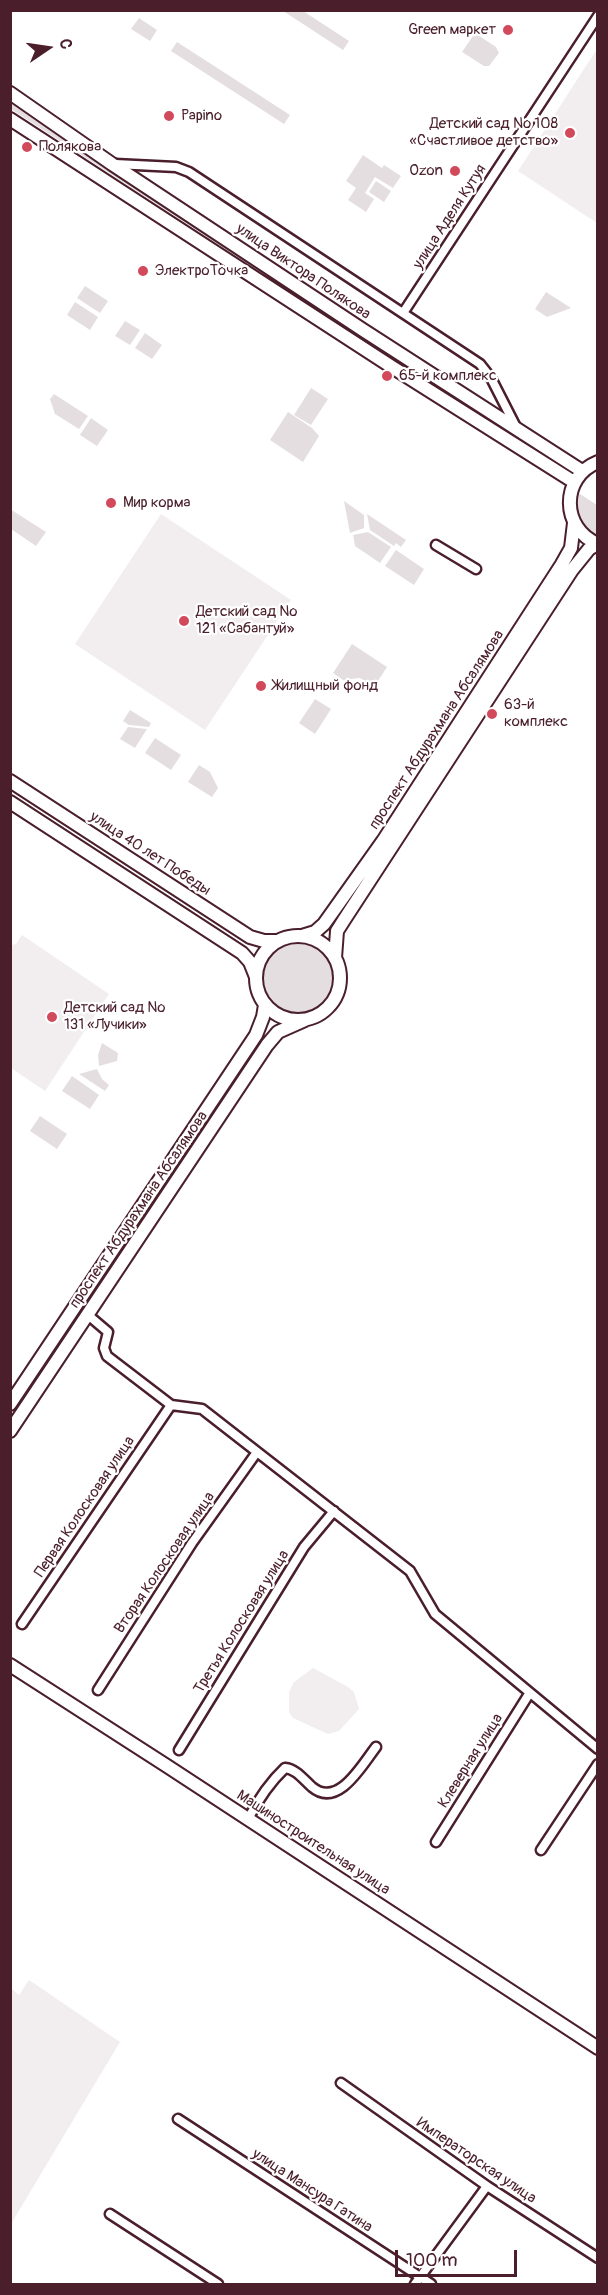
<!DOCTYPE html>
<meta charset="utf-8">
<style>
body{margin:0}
#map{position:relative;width:608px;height:2295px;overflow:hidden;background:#fff;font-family:Pangolin,sans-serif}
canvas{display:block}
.frame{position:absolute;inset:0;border:12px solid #4a1f2b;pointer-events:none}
.north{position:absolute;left:18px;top:18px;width:60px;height:60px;-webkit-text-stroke:4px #fff;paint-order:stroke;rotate:77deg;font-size:16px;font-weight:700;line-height:24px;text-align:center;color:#4a1f2b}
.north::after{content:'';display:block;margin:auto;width:21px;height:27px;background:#4a1f2b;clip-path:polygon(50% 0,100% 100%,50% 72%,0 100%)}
.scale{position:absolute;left:395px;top:2250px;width:122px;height:27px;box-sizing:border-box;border:3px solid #4a1f2b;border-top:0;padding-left:8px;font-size:18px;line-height:21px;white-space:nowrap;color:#4a1f2b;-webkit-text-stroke:4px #fff;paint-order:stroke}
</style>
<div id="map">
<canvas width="608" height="2295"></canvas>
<div class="frame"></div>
<div class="north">С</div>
<div class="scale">100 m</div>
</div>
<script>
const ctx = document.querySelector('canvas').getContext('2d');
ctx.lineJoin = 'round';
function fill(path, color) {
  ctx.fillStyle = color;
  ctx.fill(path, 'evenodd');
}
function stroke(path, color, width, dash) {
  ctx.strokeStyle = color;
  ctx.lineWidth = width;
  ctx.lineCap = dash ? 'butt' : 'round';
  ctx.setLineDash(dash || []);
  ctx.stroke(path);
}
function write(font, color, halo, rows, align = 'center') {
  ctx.font = font + ' Pangolin,sans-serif';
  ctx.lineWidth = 4.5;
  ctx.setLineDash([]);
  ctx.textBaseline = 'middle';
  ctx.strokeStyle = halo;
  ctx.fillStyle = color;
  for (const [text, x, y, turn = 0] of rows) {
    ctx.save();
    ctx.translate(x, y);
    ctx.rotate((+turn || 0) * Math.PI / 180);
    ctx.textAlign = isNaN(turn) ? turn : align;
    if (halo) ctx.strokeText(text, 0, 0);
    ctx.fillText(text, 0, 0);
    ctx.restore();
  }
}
const built = new Path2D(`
 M595,52L598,54L597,223L518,171Z
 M161,514L291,600L205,730L75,644Z
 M22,935L109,994L45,1091L11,1068V945L16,944Z
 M313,1668L348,1687L354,1692L359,1709L339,1731L328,1734L293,1718L289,1712V1692L294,1682Z
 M29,1980L120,2042L11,2224V1988L19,1995Z`);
const green = new Path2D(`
 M283,11H303L349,41L343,50Z
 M139,18L157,30L150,41L131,29Z
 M475,33L496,47L499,53L489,66H484L462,52Z
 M177,42L290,115L284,124L171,51Z
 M10,102L94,160L572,472L570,474L11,109Z
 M363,155L382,168L384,165L401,176L393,188L375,177L365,193L374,199L366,212L348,200L356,188L346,181Z
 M376,181L391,191L384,202L369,192Z
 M85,286L108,301L100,313L77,298Z
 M546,292L571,308L547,317L535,309Z
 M75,302L98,317L90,330L67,315Z
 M125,321L140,330L130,345L115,336Z
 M145,333L162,345L152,359L135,348Z
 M311,388L328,399L311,425L294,415Z
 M54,394L88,416L79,429L55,414L50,399Z
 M288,412L312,428L319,436L303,462L270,440Z
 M91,418L108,430L97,446L80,435Z
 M577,492L597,505V537C578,528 574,512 577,492Z
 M344,501L364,515V528L350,533Z
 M10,509L46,532L36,546L11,529Z
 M367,514L406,540L401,547L396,543L394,546L370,530Z
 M368,532L391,547L380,563L355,546L353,535Z
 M396,550L424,569L414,585L385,566Z
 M352,644L387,667L374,687L360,678L343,680L333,673Z
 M315,699L331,709L315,734L299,723Z
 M130,710L151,723L149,727L129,725L123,721Z
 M128,727L147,729L135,748L120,739Z
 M155,738L181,755L171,770L145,753Z
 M199,765L210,772L218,788L212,797L188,782Z
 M262 979a36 36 0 1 1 72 0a36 36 0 1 1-72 0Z
 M102,1043L118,1053L117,1061L99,1066L98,1055Z
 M97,1069L102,1079L109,1085L105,1091L79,1074Z
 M72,1076L99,1095L90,1109L62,1091Z
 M40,1116L67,1134L57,1149L30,1131Z`);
const street = new Path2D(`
 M115,164L176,167L189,172L480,364L491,378L516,427
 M403,313L598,16
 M436,545L476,569
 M88,1315L108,1332L104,1348L107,1356L171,1405L202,1409L410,1571L435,1614L598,1749
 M22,1624L171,1405
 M98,1690L192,1543L257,1452
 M179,1750L304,1547L334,1511
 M248,1819C258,1800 269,1783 285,1768C296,1769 303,1779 312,1787C338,1809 362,1765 376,1747
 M436,1842L529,1694
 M541,1850L598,1764
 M341,2083L487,2186L598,2258
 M178,2119L431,2284
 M110,2214L218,2284
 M415,2284L487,2186`);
const secondary = new Path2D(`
 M10,93L112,164L363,330L582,471
 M10,119L392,367L574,482
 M598,462C560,477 561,529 598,544
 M10,781L250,937L264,941H277
 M10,802L242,953L250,962L256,977
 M256 978a42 42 0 1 1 84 0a42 42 0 1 1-84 0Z
 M302,936L315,932L324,924L383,841L562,564L571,548L574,523
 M335,958L337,931L344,920L572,570L589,549L597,544
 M10,1404L256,1035L263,1017L265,1005
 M10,1431L267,1045L278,1032L305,1020
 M10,1665L167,1766L598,2048`);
const markers = [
 [508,30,6,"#d1495b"],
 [169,116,6,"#d1495b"],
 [570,133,6,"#d1495b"],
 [27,147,6,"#d1495b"],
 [455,171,6,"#d1495b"],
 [143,271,6,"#d1495b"],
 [387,376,6,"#d1495b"],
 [111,503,6,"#d1495b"],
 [184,621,6,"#d1495b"],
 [261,686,6,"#d1495b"],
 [492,714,6,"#d1495b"],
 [52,1017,6,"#d1495b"]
];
const poiNames = [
 ["Green маркет",496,30,"right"],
 ["Papino",181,116],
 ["Детский сад № 108",558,124,"right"],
 ["«Счастливое детство»",558,141,"right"],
 ["Полякова",39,147],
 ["Ozon",443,171,"right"],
 ["ЭлектроТочка",155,271],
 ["65-й комплекс",399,376],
 ["Мир корма",123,503],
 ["Детский сад №",196,612],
 ["121 «Сабантуй»",196,629],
 ["Жилищный фонд",273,686],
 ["63-й",504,705],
 ["комплекс",504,722],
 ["Детский сад №",64,1008],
 ["131 «Лучики»",64,1025]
];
const streetNames = [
 ["улица Аделя Кутуя",450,217,-57],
 ["улица Виктора Полякова",303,272,34],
 ["проспект Абдурахмана Абсалямова",437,730,-57],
 ["улица 40 лет Победы",150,854,33],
 ["проспект Абдурахмана Абсалямова",139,1210,-56],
 ["Первая Колосковая улица",85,1507,-56],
 ["Вторая Колосковая улица",165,1563,-56],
 ["Третья Колосковая улица",242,1622,-58],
 ["Клеверная улица",471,1761,-58],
 ["Машиностроительная улица",313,1843,33],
 ["Императорская улица",476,2161,34],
 ["улица Мансура Гатина",312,2191,33]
];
fill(built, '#f2eeef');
fill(green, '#e5dee0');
stroke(street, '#4a1f2b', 13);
stroke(secondary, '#4a1f2b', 16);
stroke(street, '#fff', 8);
stroke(secondary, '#fff', 12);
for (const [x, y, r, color] of markers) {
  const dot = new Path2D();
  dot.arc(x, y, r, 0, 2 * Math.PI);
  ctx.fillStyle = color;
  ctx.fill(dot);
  stroke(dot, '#fff', 2);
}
write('15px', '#4a1f2b', '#fff', poiNames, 'left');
write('15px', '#4a1f2b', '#fff', streetNames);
</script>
